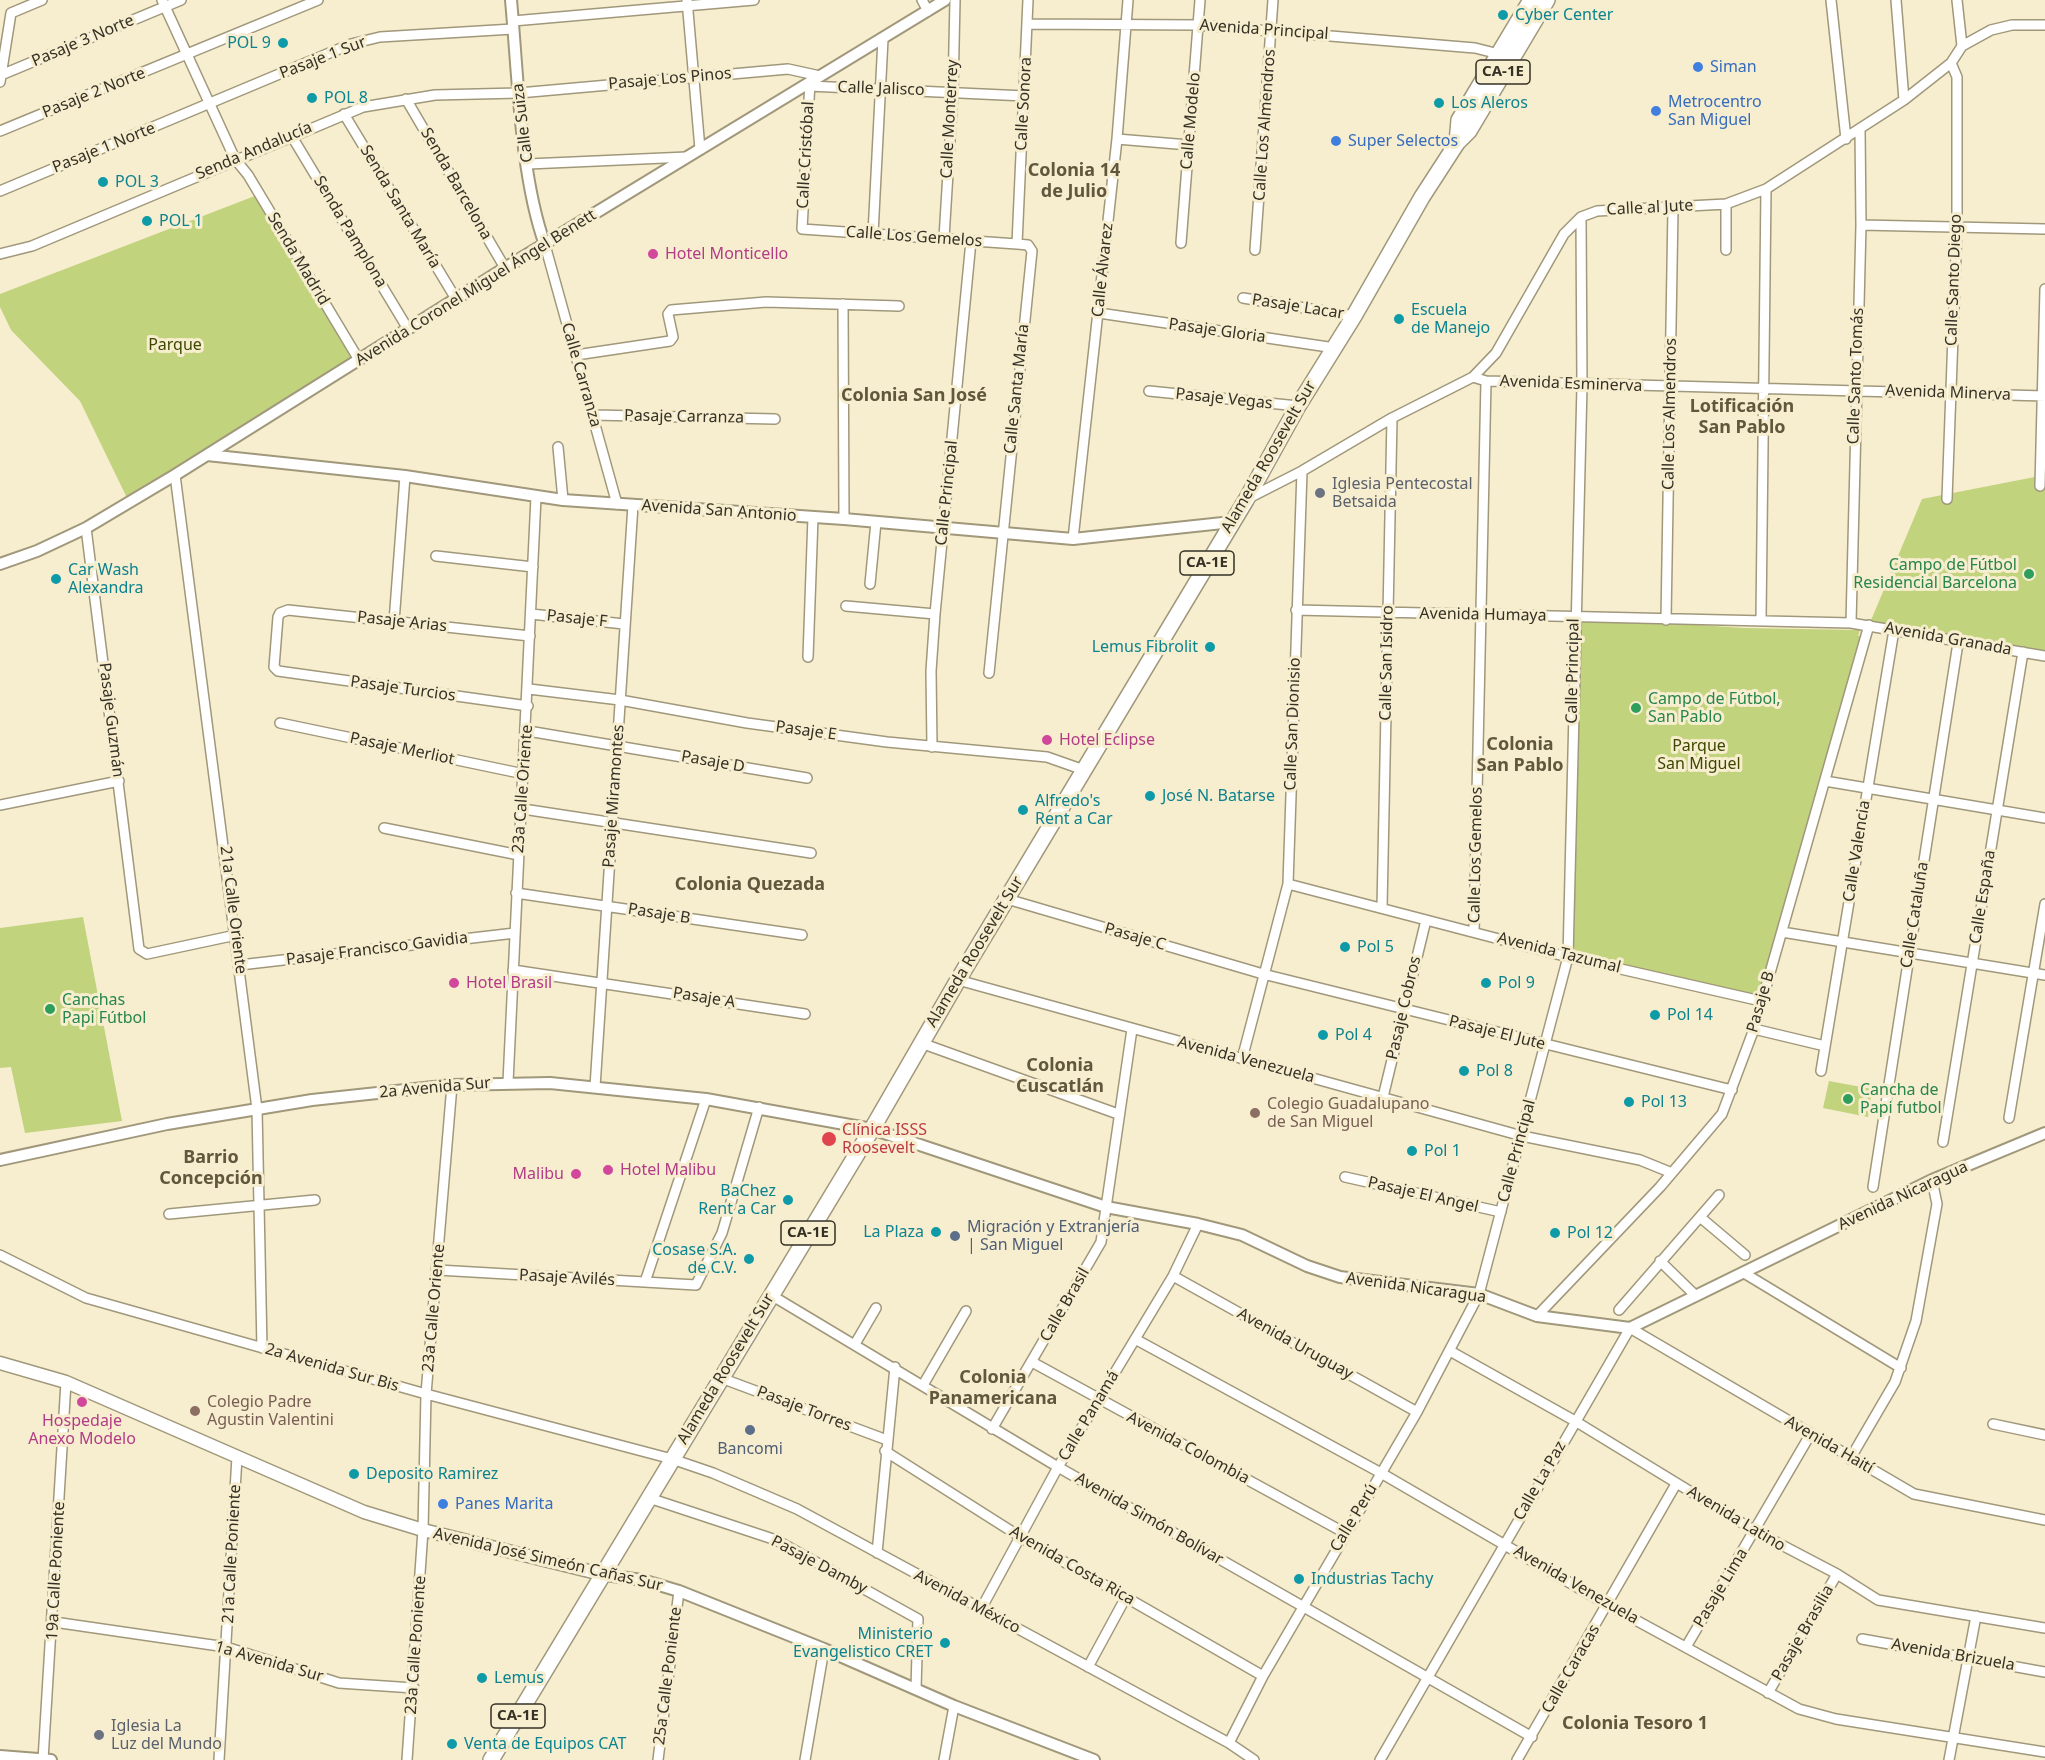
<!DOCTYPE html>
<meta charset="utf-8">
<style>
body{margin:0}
canvas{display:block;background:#f7edcf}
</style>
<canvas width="2045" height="1760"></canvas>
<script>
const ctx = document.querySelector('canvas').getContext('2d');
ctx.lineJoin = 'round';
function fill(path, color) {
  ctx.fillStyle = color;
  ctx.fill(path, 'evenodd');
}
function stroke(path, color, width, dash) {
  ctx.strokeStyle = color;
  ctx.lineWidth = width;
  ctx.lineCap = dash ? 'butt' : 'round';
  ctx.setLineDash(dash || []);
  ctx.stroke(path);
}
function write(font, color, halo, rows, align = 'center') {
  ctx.font = font + ' "Noto Sans",sans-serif';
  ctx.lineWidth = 6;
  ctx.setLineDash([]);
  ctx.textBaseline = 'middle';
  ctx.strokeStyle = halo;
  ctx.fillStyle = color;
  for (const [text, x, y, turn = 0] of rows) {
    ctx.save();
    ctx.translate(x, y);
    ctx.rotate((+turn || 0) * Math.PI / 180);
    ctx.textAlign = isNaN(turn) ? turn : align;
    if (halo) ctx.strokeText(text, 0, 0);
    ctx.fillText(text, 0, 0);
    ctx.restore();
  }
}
const green = new Path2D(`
 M260,194L359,360L129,502L80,401L11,330L0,307V294Z
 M2045,475V656L1869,625L1922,499Z
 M1574,617L1744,628L1860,630L1858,636H1866L1761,1001L1568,957Z
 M83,917L122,1121L25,1133L11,1067L0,1068V928Z
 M1829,1081L1872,1089L1868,1117L1823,1108Z`);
const minor = new Path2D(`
 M162,0L235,159L248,175L359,360
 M687,0L700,149
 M922,0L928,11
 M1831,0L1846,139
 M1896,0L1904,100
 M1957,0L1962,46
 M513,21L754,0
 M1028,24L1198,25L1475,48L1499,54
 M1,75L181,0
 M0,82L11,13L42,0
 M810,82L802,229L1017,244L1028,245L1032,251L989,673
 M809,86L1025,96
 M406,99L505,268
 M344,114L456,299
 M0,131L318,0
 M291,135L408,329
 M1117,139L1189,145
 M528,164L687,157
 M0,191L351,44L380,37L513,29
 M1861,225L2045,229
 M873,234L883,39
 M944,238L953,91L955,0
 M1181,243L1200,0
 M1017,244L1028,0
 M545,245L617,504
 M1255,250L1273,0
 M1726,250V204
 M0,254L32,246L363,107L435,95L519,93L788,69L820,76
 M1243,298L1354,316
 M843,304L844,519
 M1099,313L1335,348
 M576,355L670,341L673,337L668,314L671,310L766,302L899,306
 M1473,377L1486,381L2045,396
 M1149,391L1298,406
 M593,415L775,419
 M558,447L563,500
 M175,475L257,1109L262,1348
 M2040,486L2045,289
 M1249,498L1302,471L1392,418L1473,377L1496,353L1564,234L1581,217L1597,211L1726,204L1766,189L1904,100L1951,63L1962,46L1991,30L2012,25H2045
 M1947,499L1957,227V77L1951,63
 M86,528L139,949L147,954L236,935
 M1073,539L1117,139L1128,0
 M436,556L533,567
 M870,584L876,522
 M846,606L935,614
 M1296,610L1851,623L2045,656
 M531,614L624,624
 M1761,619L1766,189
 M1666,620L1673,208
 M394,622L405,476
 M1851,623L1861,225L1860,129
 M808,657L813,517
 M529,689L620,700L747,723L887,742L1047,757L1084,770
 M528,706L278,671L274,667L278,617L280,613L288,610L530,636
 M280,723L524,774
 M528,731L807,778
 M932,747L931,671L935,614L971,241
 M1825,781L2045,818
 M0,805L119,781
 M523,809L811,853
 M384,828L519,855
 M1288,884L1568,957L1761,1001
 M516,893L802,935
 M1007,899L1263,974L1732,1090
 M1382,908L1392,418
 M1474,932L1486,381
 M1782,932L2045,975
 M240,965L515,933
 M513,970L805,1014
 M958,980L1522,1136L1640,1160L1672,1173
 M1754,1029L1825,1046
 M921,1043L1118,1114
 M1242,1059L1288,884L1302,471
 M1821,1071L1894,630
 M508,1082C519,887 528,692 536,497
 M595,1087L633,505
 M1383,1097L1426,920
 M2009,1118L2045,904
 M1943,1142L2023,652
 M1345,1177L1501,1212
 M1873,1187L1958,643
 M169,1214L315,1200
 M1700,1217L1745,1255
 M0,1255L86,1298L426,1394L672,1459L713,1473L797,1509L1229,1743L1254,1760
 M1660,1261L1696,1296
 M438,1270L696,1285L722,1233L759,1107
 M1744,1273L1901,1368
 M1173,1276L1417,1412
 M645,1282L706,1099
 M771,1295L1058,1467L1532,1737
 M1619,1310L1719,1195
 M1537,1316L1660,1187L1722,1114L1754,1029L1869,625
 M1135,1339L1381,1473L1608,1605L1799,1709L1836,1719L2045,1752
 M855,1344L876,1308
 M1450,1351L1575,1421L1755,1531L1837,1574L1878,1600L2045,1628
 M1032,1362L1345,1533
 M721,1378L887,1440
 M923,1385L966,1311
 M1993,1424L2045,1435
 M992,1429L1101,1242L1132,1029
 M885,1451L1019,1536L1263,1676
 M1850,1459L1895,1382L1916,1321L1937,1204L1932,1180
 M649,1498L776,1540L918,1619L916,1689
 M877,1553L895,1367
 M981,1609L1058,1467L1173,1276L1198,1224
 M54,1622L226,1647L339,1683L414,1688
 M1862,1639L2045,1672
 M1686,1647L1810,1435
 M1088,1667L1126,1597
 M1768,1693L1837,1574
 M1229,1743L1263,1676L1417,1412L1479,1294L1568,957L1582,386L1581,217
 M43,1760L66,1382
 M219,1760L237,1457
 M407,1760L423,1530L426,1394L452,1085
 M658,1760L679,1591
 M805,1760L824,1649
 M944,1760L954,1706
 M1380,1760L1630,1328L1914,1494L2045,1520
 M1517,1760L1676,1484
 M1949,1760L1976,1616`);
const tertiary = new Path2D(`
 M511,0C518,75 520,175 545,245
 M207,455L405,476L563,500L844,519L1073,539L1232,522
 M0,564L37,551L86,528L175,475L505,268L945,0
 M0,1160L167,1124L312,1100L452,1085L550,1083L706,1099L872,1129L1106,1207L1198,1224L1242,1235L1307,1266L1340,1277L1479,1294L1537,1316L1630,1328L1932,1180L2045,1133
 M605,1575L642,1580L679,1591L824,1649L954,1706L1094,1760
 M0,1756L51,1760`);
const secondary = new Path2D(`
 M0,1363L66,1382L364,1512L423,1530L605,1575`);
const trunk = new Path2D(`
 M1457,143L1459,120L1531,0
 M491,1760L872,1129L958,980L1246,500L1298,406L1354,316L1422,197L1457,143L1469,131L1547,0`);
const markers = [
 [1503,15,6,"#0f9aa8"],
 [283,43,6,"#0f9aa8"],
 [1698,67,6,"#3f7fe0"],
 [312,98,6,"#0f9aa8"],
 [1439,103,6,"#0f9aa8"],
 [1656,111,6,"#3f7fe0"],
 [1336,141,6,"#3f7fe0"],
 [103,182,6,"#0f9aa8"],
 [147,221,6,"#0f9aa8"],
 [653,254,6,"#d1479c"],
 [1399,319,6,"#0f9aa8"],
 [1320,493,6,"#6b7280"],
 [2029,574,6,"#2e9e5b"],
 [56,579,6,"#0f9aa8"],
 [1210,647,6,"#0f9aa8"],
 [1636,708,6,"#2e9e5b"],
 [1047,740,6,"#d1479c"],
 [1150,796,6,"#0f9aa8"],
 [1023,810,6,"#0f9aa8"],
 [1345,947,6,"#0f9aa8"],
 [454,983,6,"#d1479c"],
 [1486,983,6,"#0f9aa8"],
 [50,1009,6,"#2e9e5b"],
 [1655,1015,6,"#0f9aa8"],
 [1323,1035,6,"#0f9aa8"],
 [1464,1071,6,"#0f9aa8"],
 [1848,1099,6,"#2e9e5b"],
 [1629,1102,6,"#0f9aa8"],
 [1255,1113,6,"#8d6e63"],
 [829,1139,8,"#e0444e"],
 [1412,1151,6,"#0f9aa8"],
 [608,1170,6,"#d1479c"],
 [576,1174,6,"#d1479c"],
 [788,1200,6,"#0f9aa8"],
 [936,1232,6,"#0f9aa8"],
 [1555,1233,6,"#0f9aa8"],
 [955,1236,6,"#5c6f8a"],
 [749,1259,6,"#0f9aa8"],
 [82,1402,6,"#d1479c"],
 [195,1411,6,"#8d6e63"],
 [750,1430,6,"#5c6f8a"],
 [354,1474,6,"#0f9aa8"],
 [443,1504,6,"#3f7fe0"],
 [1299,1579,6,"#0f9aa8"],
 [945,1643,6,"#0f9aa8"],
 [482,1678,6,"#0f9aa8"],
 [99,1735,6,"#6b7280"],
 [452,1744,6,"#0f9aa8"]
];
const shields = [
 [1503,72,54],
 [1207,563,54],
 [808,1233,54],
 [518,1716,54]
];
const shieldNames = [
 ["CA-1E",1503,72],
 ["CA-1E",1207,563],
 ["CA-1E",808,1233],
 ["CA-1E",518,1716]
];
const cultureNames = [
 ["Cyber Center",1515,15],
 ["POL 9",271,43,"right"],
 ["POL 8",324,98],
 ["Los Aleros",1451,103],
 ["POL 3",115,182],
 ["POL 1",159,221],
 ["Escuela",1411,310],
 ["de Manejo",1411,328],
 ["Car Wash",68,570],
 ["Alexandra",68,588],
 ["Lemus Fibrolit",1198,647,"right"],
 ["José N. Batarse",1162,796],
 ["Alfredo's",1035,801],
 ["Rent a Car",1035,819],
 ["Pol 5",1357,947],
 ["Pol 9",1498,983],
 ["Pol 14",1667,1015],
 ["Pol 4",1335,1035],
 ["Pol 8",1476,1071],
 ["Pol 13",1641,1102],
 ["Pol 1",1424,1151],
 ["BaChez",776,1191,"right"],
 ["Rent a Car",776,1209,"right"],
 ["La Plaza",924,1232,"right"],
 ["Pol 12",1567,1233],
 ["Cosase S.A.",737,1250,"right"],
 ["de C.V.",737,1268,"right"],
 ["Deposito Ramirez",366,1474],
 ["Industrias Tachy",1311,1579],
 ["Ministerio",933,1634,"right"],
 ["Evangelistico CRET",933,1652,"right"],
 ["Lemus",494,1678],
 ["Venta de Equipos CAT",464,1744]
];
const streetNames = [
 ["Avenida Principal",1264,30,4],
 ["Pasaje 3 Norte",83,41,-23],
 ["Pasaje 1 Sur",323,58,-21],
 ["Pasaje Los Pinos",670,79,-5],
 ["Calle Jalisco",881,89,2],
 ["Pasaje 2 Norte",94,93,-22],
 ["Calle Sonora",1024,104,-87],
 ["Calle Monterrey",950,119,-87],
 ["Calle Modelo",1191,121,-85],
 ["Calle Suiza",523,123,-97],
 ["Calle Los Almendros",1265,125,-86],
 ["Pasaje 1 Norte",104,148,-22],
 ["Senda Andalucía",254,151,-23],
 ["Calle Cristóbal",806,155,-87],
 ["Senda Barcelona",456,184,60],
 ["Senda Santa María",400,207,59],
 ["Calle al Jute",1650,208,-3],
 ["Senda Pamplona",350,232,59],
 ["Calle Los Gemelos",914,237,4],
 ["Senda Madrid",298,259,59],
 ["Calle Álvarez",1103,270,-84],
 ["Calle Santo Diego",1954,280,-88],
 ["Avenida Coronel Miguel Ángel Benett",476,288,-32],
 ["Pasaje Lacar",1298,307,9],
 ["Pasaje Gloria",1217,331,8],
 ["Calle Carranza",581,375,74],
 ["Calle Santo Tomás",1856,376,-88],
 ["Avenida Esminerva",1571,384,2],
 ["Calle Santa María",1017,389,-84],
 ["Avenida Minerva",1948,393,2],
 ["Pasaje Vegas",1224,399,6],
 ["Calle Los Almendros",1670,414,-89],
 ["Pasaje Carranza",684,417,1],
 ["Alameda Roosevelt Sur",1269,457,-60],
 ["Calle Principal",947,493,-84],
 ["Avenida San Antonio",719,511,4],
 ["Avenida Humaya",1483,615,1],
 ["Pasaje F",577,619,6],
 ["Pasaje Arias",402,622,6],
 ["Avenida Granada",1948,639,10],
 ["Calle San Isidro",1387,663,-89],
 ["Calle Principal",1573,671,-89],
 ["Pasaje Turcios",403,689,8],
 ["Pasaje Guzmán",111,720,83],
 ["Calle San Dionisio",1293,724,-88],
 ["Pasaje E",806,731,8],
 ["Pasaje Merliot",402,749,12],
 ["Pasaje D",713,762,10],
 ["23a Calle Oriente",523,789,-86],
 ["Pasaje Miramontes",614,796,-86],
 ["Calle Valencia",1857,851,-81],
 ["Calle Los Gemelos",1476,855,-89],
 ["Calle España",1983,897,-81],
 ["21a Calle Oriente",233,910,83],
 ["Pasaje B",659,914,9],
 ["Calle Cataluña",1915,915,-81],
 ["Pasaje C",1135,937,16],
 ["Pasaje Francisco Gavidia",377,949,-7],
 ["Alameda Roosevelt Sur",975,952,-59],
 ["Avenida Tazumal",1559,953,14],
 ["Pasaje A",704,998,9],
 ["Pasaje B",1761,1002,-74],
 ["Pasaje Cobros",1404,1008,-77],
 ["Pasaje El Jute",1497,1033,14],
 ["Avenida Venezuela",1246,1060,15],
 ["2a Avenida Sur",435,1088,-5],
 ["Calle Principal",1517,1151,-75],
 ["Pasaje El Angel",1423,1195,13],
 ["Avenida Nicaragua",1903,1196,-25],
 ["Pasaje Avilés",567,1278,3],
 ["Avenida Nicaragua",1416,1288,8],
 ["Calle Brasil",1065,1305,-60],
 ["23a Calle Oriente",434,1308,-85],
 ["Avenida Uruguay",1295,1344,29],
 ["2a Avenida Sur Bis",332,1368,16],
 ["Alameda Roosevelt Sur",726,1369,-59],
 ["Pasaje Torres",804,1409,21],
 ["Calle Panamá",1089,1416,-59],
 ["Avenida Haití",1829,1445,30],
 ["Avenida Colombia",1188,1448,28],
 ["Calle La Paz",1540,1481,-60],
 ["Calle Perú",1354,1518,-59],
 ["Avenida Simón Bolívar",1149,1519,30],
 ["Avenida Latino",1736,1519,31],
 ["21a Calle Poniente",232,1554,-87],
 ["Avenida José Simeón Cañas Sur",548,1560,13],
 ["Pasaje Damby",819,1565,28],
 ["Avenida Costa Rica",1072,1566,30],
 ["19a Calle Poniente",56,1571,-87],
 ["Avenida Venezuela",1576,1585,30],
 ["Pasaje Lima",1721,1588,-59],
 ["Avenida México",967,1602,28],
 ["Pasaje Brasilia",1803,1633,-60],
 ["23a Calle Poniente",416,1645,-86],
 ["Avenida Brizuela",1953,1655,10],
 ["1a Avenida Sur",269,1662,16],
 ["Calle Caracas",1571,1669,-60],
 ["25a Calle Poniente",668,1676,-83]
];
const shopNames = [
 ["Siman",1710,67],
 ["Metrocentro",1668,102],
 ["San Miguel",1668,120],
 ["Super Selectos",1348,141],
 ["Panes Marita",455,1504]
];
const hotelNames = [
 ["Hotel Monticello",665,254],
 ["Hotel Eclipse",1059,740],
 ["Hotel Brasil",466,983],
 ["Hotel Malibu",620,1170],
 ["Malibu",564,1174,"right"],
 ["Hospedaje",82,1421,"center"],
 ["Anexo Modelo",82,1439,"center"]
];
const parkNames = [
 ["Parque",175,345],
 ["Parque",1699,746],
 ["San Miguel",1699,764]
];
const worshipNames = [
 ["Iglesia Pentecostal",1332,484],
 ["Betsaida",1332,502],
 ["Iglesia La",111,1726],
 ["Luz del Mundo",111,1744]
];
const leisureNames = [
 ["Campo de Fútbol",2017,565,"right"],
 ["Residencial Barcelona",2017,583,"right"],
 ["Campo de Fútbol,",1648,699],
 ["San Pablo",1648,717],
 ["Canchas",62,1000],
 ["Papi Fútbol",62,1018],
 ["Cancha de",1860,1090],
 ["Papi futbol",1860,1108]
];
const educationNames = [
 ["Colegio Guadalupano",1267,1104],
 ["de San Miguel",1267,1122],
 ["Colegio Padre",207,1402],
 ["Agustin Valentini",207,1420]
];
const healthNames = [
 ["Clínica ISSS",842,1130],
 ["Roosevelt",842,1148]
];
const serviceNames = [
 ["Migración y Extranjería",967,1227],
 ["| San Miguel",967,1245],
 ["Bancomi",750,1449,"center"]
];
const neighbourhoodNames = [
 ["Colonia 14",1074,171],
 ["de Julio",1074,192],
 ["Colonia San José",914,396],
 ["Lotificación",1742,407],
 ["San Pablo",1742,428],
 ["Colonia",1520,745],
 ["San Pablo",1520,766],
 ["Colonia Quezada",750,885],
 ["Colonia",1060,1066],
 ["Cuscatlán",1060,1087],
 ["Barrio",211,1158],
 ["Concepción",211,1179],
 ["Colonia",993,1378],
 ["Panamericana",993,1399],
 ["Colonia Tesoro 1",1635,1724]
];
fill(green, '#c1d37d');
stroke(minor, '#a1987b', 12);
stroke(tertiary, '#a1987b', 14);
stroke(secondary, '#a1987b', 15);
stroke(trunk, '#a1987b', 18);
stroke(minor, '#fff', 9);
stroke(tertiary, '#fff', 10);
stroke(secondary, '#fff', 12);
stroke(trunk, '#fff', 15);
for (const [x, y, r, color] of markers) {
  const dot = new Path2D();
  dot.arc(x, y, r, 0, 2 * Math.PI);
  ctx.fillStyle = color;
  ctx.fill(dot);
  stroke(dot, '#f7edcf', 2);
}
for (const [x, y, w] of shields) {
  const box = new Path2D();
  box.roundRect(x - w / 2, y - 12, w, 24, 4.5);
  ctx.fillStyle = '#f7edcf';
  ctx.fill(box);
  stroke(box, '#353125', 1.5);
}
write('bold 15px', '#353125', null, shieldNames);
write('16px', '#0d838f', '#f7edcf', cultureNames, 'left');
write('16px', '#353125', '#f7edcf', streetNames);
write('16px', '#366cbe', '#f7edcf', shopNames, 'left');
write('16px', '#b23c85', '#f7edcf', hotelNames, 'left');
write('16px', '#3c4701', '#f7edcf', parkNames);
write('16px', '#5b616d', '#f7edcf', worshipNames, 'left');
write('16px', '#27864d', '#f7edcf', leisureNames, 'left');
write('16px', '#785e54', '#f7edcf', educationNames, 'left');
write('16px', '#be3a42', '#f7edcf', healthNames, 'left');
write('16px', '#4e5e75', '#f7edcf', serviceNames, 'left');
write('bold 18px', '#60573d', '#f7edcf', neighbourhoodNames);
</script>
